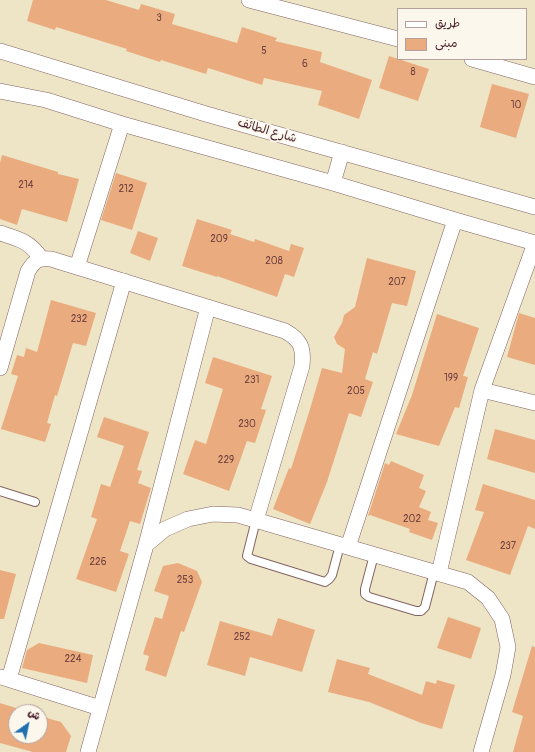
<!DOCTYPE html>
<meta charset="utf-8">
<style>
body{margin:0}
#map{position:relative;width:535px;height:752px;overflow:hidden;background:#eee5c7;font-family:Pangolin,"Playpen Sans Arabic",sans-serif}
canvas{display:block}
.legend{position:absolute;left:397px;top:8px;width:130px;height:52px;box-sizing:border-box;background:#fbf7ec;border:1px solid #b4a19f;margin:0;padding:5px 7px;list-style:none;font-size:12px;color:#4a1f2b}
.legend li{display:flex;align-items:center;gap:8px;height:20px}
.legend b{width:20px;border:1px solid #b4a19f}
.north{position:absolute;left:8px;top:704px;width:40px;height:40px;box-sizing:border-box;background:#fbf7ec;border:1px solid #b4a19f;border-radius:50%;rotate:33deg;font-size:11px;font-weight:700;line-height:16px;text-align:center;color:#4a1f2b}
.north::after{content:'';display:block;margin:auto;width:14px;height:18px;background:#1f6fb2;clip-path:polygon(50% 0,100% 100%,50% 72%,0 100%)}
</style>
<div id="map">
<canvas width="535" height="752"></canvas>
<ul class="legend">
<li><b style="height:5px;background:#fff"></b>طريق</li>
<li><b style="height:11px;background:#eaac7e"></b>مبنى</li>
</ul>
<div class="north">ش</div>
</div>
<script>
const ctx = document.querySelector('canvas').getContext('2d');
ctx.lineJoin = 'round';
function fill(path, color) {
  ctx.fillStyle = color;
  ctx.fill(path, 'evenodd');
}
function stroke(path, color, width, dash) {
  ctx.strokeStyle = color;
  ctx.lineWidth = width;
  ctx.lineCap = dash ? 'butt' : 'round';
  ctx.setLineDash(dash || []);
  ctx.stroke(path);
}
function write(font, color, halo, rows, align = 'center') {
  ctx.font = font + ' Pangolin,"Playpen Sans Arabic",sans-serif';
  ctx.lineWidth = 4;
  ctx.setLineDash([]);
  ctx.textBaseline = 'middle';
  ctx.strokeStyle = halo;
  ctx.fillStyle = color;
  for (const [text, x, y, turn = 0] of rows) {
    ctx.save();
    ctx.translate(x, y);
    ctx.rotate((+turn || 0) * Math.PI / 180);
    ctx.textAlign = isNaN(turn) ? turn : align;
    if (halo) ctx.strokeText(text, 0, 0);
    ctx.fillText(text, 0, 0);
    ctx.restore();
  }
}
const building = new Path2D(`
 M33,0H106L139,10L141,4L175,14L172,24L237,43L242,27L277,38L275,41L322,52L320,62L372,80L359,119L318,105L322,91L264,78L262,85L208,68L206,74L161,60L160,62L126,51L127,49L56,27L55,30L27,21Z
 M389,56L429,69L418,101L379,88Z
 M492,84L529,94L516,138L480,127Z
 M2,155L58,172V174L79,179L67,222L22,209L17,225L0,219V163Z
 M116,173L147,183L132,230L101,220Z
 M197,219L232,230L230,234L254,242L255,239L289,251L291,244L304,248L294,277L285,274L277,297L217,276V277L182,266Z
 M138,231L158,238L150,261L130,253Z
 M367,258L416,271L407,306L392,303L377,354L373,352L365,379L373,382L361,417L349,413L327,482L310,524L273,509L289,468L291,469L310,409L322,368L342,373L345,349L337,344L334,337L342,323L344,315L355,307Z
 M51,300L96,313L86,346L73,343L57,396L55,395L47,423L51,424L45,442L1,429L18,376L11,374L17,355L24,357L26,348L37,352Z
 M519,313L535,318V365L507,357Z
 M437,314L479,328L463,376L468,377L459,408L455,407L439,446L396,434L412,395Z
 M213,357L272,376L261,409L266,410L255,443L247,441L229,491L183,474L195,440L206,444L223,389L205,383Z
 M104,417L149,432L137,470L142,471L138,483L151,488L140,524L130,521L120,551L129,554L116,592L76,579L97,519L91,517L101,484L110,487L124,446L97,437Z
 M495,429L535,440V473L487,459Z
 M391,461L424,475L419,488L426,491L419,507L431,512L428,520L438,523L432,540L409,532L410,529L370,515L368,516L385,463L389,465Z
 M483,484L535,500V529L528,526L510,575L466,560L484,512L475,510Z
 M178,563L197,571L202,582L184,632L181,631L166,677L145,670L149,656L143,654L155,617L162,619L169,596L154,591L163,566Z
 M0,570L16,574L4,619H0Z
 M448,617L481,628L471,659L437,648Z
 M278,618L315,630L302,672L250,657L245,676L207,665L220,621L272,636Z
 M39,643L93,655L87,683L22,668L27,650Z
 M532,646L535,647V752H513L523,716L512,712Z
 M337,659L370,668L368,674L422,695L426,681L436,684L437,680L455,685L442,729L421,723L369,702L328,692Z
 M0,703L16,708V736H40V716L61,722L71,736L66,752H33L0,743Z`);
const lane = new Path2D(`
 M0,491L35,502
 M256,520L247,556L251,559L325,582L329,579L332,575L340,545
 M374,555L365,589V594L369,597L416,611H421L425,607L434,572`);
const street = new Path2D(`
 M249,0L398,39
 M0,51L206,114L535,207
 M472,59L535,77
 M0,91L46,100L122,124L333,183L455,220L535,243
 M333,183L342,152
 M0,233C19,239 29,241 41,258
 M77,267L122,124
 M0,368L28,271C35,260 38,258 51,259L285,331C301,340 304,348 302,366L256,520
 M482,390L535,403
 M146,545L165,529L188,519L213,514L238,515L468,582L488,598L502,619L508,647L503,675L481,752
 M348,547L455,220
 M439,573L482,390L535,243
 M1,677L100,708
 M9,679L124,281
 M88,752L146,545L208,307`);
const numberNames = [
 ["3",159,18],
 ["5",264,51],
 ["6",305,64],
 ["8",413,72],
 ["10",516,105],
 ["214",26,185],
 ["212",126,189],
 ["209",219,239],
 ["208",274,261],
 ["207",397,282],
 ["232",79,319],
 ["199",451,378],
 ["231",252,380],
 ["205",356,391],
 ["230",247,424],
 ["229",226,460],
 ["202",412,519],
 ["237",508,546],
 ["226",98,562],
 ["253",185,580],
 ["252",242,637],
 ["224",73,659]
];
const streetNames = [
 ["شارع الطائف",267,131,16]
];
fill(building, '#eaac7e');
stroke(lane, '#836462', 10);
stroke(street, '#836462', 16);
stroke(lane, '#fff', 8);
stroke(street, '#fff', 15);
write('10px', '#724240', null, numberNames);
write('12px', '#4a1f2b', '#fbf7ec', streetNames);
</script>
